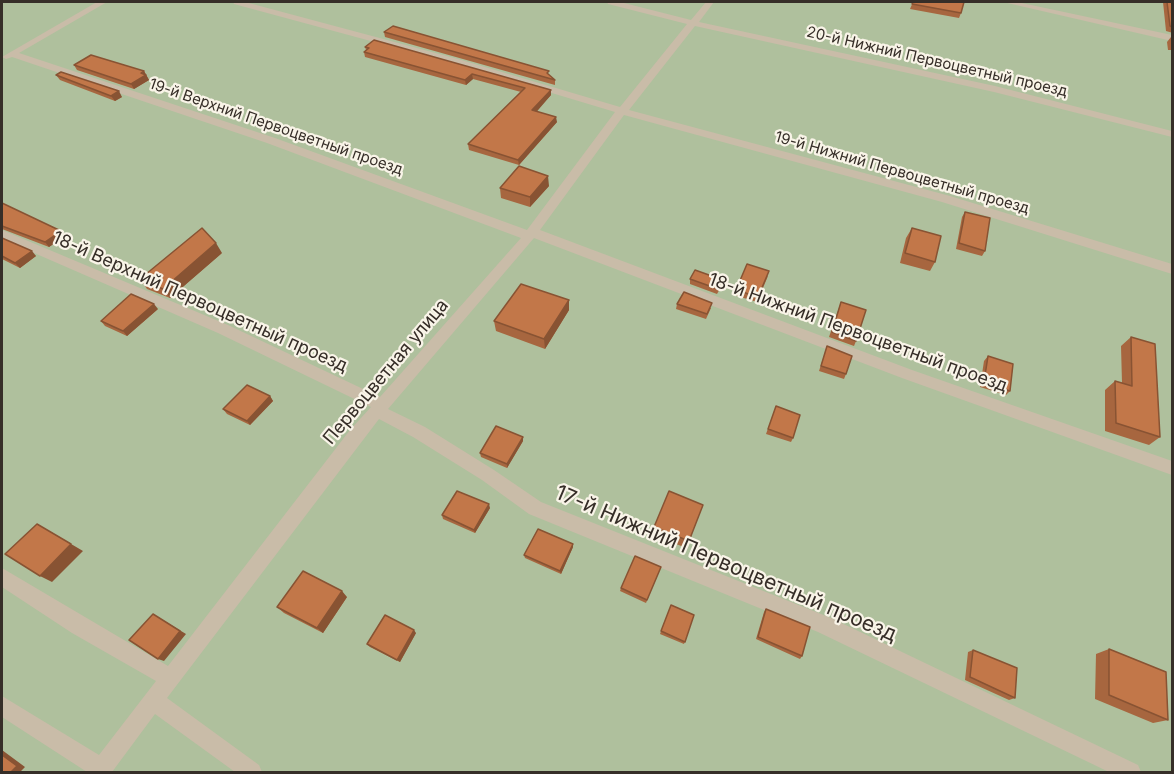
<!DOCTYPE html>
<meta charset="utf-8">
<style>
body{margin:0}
#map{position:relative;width:1174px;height:774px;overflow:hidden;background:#f1eadc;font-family:Inter,sans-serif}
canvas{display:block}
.frame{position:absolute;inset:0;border:3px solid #362e28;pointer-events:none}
</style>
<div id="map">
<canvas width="1174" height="774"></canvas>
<div class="frame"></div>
</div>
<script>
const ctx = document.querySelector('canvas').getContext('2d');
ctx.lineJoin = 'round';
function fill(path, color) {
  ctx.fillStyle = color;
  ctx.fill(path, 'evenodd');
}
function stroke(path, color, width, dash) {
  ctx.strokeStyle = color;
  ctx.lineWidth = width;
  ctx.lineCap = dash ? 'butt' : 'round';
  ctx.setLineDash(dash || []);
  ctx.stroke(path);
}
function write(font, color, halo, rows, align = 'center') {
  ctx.font = font + ' Inter,sans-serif';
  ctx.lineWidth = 4.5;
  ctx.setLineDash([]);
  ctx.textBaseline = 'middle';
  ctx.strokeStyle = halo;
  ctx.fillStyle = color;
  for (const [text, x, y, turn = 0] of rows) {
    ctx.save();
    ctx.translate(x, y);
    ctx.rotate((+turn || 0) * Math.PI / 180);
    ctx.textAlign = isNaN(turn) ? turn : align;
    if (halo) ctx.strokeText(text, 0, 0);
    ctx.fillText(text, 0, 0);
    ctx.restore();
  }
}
const green = new Path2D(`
 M2,2H1172V772H2Z`);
const lane = new Path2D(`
 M97,2H107L19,53L275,138L527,230L615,112L452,63L234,4L233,2H245L458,59L620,107L687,24L608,4L607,2H620L691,20L706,2H714L699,22L995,86L1172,131V137L994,92L695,26L629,110L950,196L1172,264V274L942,202L624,115L540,230L912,370L1172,461V475L902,378L534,238L388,409L425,427L494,470L541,502L831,618L1138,765L1141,772H1109L818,632L529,514L482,480L413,437L379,419L167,698L259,765L262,772H235L155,714L112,772H87L2,717V696L99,755L156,681L72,633L2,587V568L168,666L350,430L371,407L218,333L2,239V230L228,325L380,397L521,238L267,143L12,57L6,59L2,57Z
 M1003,2H1017L1172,35V41Z`);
const wall = new Path2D(`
 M913,2L961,13L959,18L910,9Z
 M1163,2H1173V33L1166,31Z
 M384,32L549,75L555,80V85L385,37Z
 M1171,37H1173V50H1168L1167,42Z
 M374,40L551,95L536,111L557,122L519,165L469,150L468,144L521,92L473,79L466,85L365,57L364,52L366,50L365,47Z
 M74,65L144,71L149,80L134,89L77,70Z
 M56,75L122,97L115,101L60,80Z
 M549,186L530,207L501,198L500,188Z
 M2,203L65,236L49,247L2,229Z
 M965,212L985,251L982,256L956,249L962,217Z
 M912,228L935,262L930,271L900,263L906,238Z
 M2,238L36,256L20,268L2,259Z
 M222,253L170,298L147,289L140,279Z
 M768,276L757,302L734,295L736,290Z
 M690,279L722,285L717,294L690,284Z
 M569,300V310L545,349L496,331L494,321Z
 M841,302L856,341L854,346L829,337Z
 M677,304L711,308L706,319L676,309Z
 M158,309L127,336L105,326L101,321Z
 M1131,337L1160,437L1149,445L1105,431V390L1115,381L1122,383L1121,346Z
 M827,346L846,374L844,379L819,371Z
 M988,356L1010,391L1006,395L980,387L984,361Z
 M270,396L273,401L250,425L227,414L223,409Z
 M776,406L793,438L791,442L766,434Z
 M523,441L507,468L481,457L480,453Z
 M703,505L686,548L652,534L654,527Z
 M490,508L475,533L443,519L442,515Z
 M573,547L561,574L525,558L524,555Z
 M661,567L646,603L620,591L621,588Z
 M347,597L323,633L284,613L277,607Z
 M671,605L694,615L684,644L660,634Z
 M766,609L802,656L800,659L756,639L764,612Z
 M416,633L400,662L370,647L367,644Z
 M1109,649L1168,720L1153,723L1095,699L1096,654Z
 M973,650L1015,698L1009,700L965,680L968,652Z`);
const shadedWall = new Path2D(`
 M144,71L149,80L134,89L131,84Z
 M472,74L473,79L466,85L465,80Z
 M551,90V95L533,116L532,110Z
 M119,91L122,97L115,101L111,96Z
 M556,117L557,122L519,165L518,160Z
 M548,176L549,186L530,207V197Z
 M61,231L65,236L49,247L45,242Z
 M216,243L222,253L170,298L163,289Z
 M32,251L36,256L20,268L15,263Z
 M569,300V310L545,349L544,339Z
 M154,304L158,309L127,336L123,331Z
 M270,396L273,401L250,425L247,421Z
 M523,437V441L507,468V464Z
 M489,504L490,508L475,533L474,530Z
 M37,524L83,551L52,582L40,576Z
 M573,544V547L561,574L560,571Z
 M342,591L347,597L323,633L317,628Z
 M153,614L186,634L164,661L158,659Z
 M414,630L416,633L400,662L397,660Z
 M2,750L25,767L20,772H11L2,755Z`);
const building = new Path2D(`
 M913,2H964L961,13L912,4Z
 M1167,2H1173V27L1170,26Z
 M393,26L549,71L547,73L555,80L384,32Z
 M374,40L551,90L532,110L556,117L518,160L468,144L525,88L472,74L465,80L364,52L369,48L365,47Z
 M91,55L144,71L141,73L146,75L131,84L74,65Z
 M61,72L119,91L111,96L56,75Z
 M519,166L548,176L530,197L500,188Z
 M2,203L61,231L45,242L2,226Z
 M965,212L990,218L985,251L959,243Z
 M202,228L216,243L163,289L140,279Z
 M912,228L941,236L935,262L905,253Z
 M2,238L32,251L15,263L2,256Z
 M747,264L769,271L758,297L736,290Z
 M695,270L723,280L718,289L690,279Z
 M521,284L569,300L544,339L494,321Z
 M684,292L712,303L707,314L677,304Z
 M131,294L154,304L123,331L101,321Z
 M841,302L866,310L856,341L832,332Z
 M1131,337L1155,344L1160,437L1116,423L1115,381L1132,386Z
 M827,346L852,356L846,374L821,366Z
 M988,356L1013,364L1010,391L984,382Z
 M247,385L270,396L247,421L223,409Z
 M776,406L800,415L793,438L768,429Z
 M496,426L523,437L507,464L480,453Z
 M457,491L489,504L474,530L442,515Z
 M669,491L703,505L689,541L654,527Z
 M37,524L71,544L40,576L5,554Z
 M538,529L573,544L560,571L524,555Z
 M635,556L661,567L647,600L621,588Z
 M303,571L342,591L317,628L277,607Z
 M671,605L694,615L685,642L661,631Z
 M766,609L810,627L802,656L758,637Z
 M153,614L180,631L158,659L129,640Z
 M385,615L414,630L397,660L367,644Z
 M1109,649L1166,672L1168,720L1109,695Z
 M973,650L1017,668L1015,698L970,677Z
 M2,755L17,766L11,772H2Z`);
const farStreetnames = [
 ["20-й Нижний Первоцветный проезд",937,62,13],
 ["19-й Верхний Первоцветный проезд",276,127,19],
 ["19-й Нижний Первоцветный проезд",902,173,16]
];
const streetNames = [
 ["18-й Верхний Первоцветный проезд",200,302,24],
 ["18-й Нижний Первоцветный проезд",858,333,20],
 ["Первоцветная улица",386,372,-50]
];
const nearStreetnames = [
 ["17-й Нижний Первоцветный проезд",726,564,23]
];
fill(green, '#afc09d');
fill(lane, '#c9bca8');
fill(wall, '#a7663f');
fill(shadedWall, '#885333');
fill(building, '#c27749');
stroke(building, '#885333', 1.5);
write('15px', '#362e28', '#f9f4e8', farStreetnames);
write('18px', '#362e28', '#f9f4e8', streetNames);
write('21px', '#362e28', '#f9f4e8', nearStreetnames);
</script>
